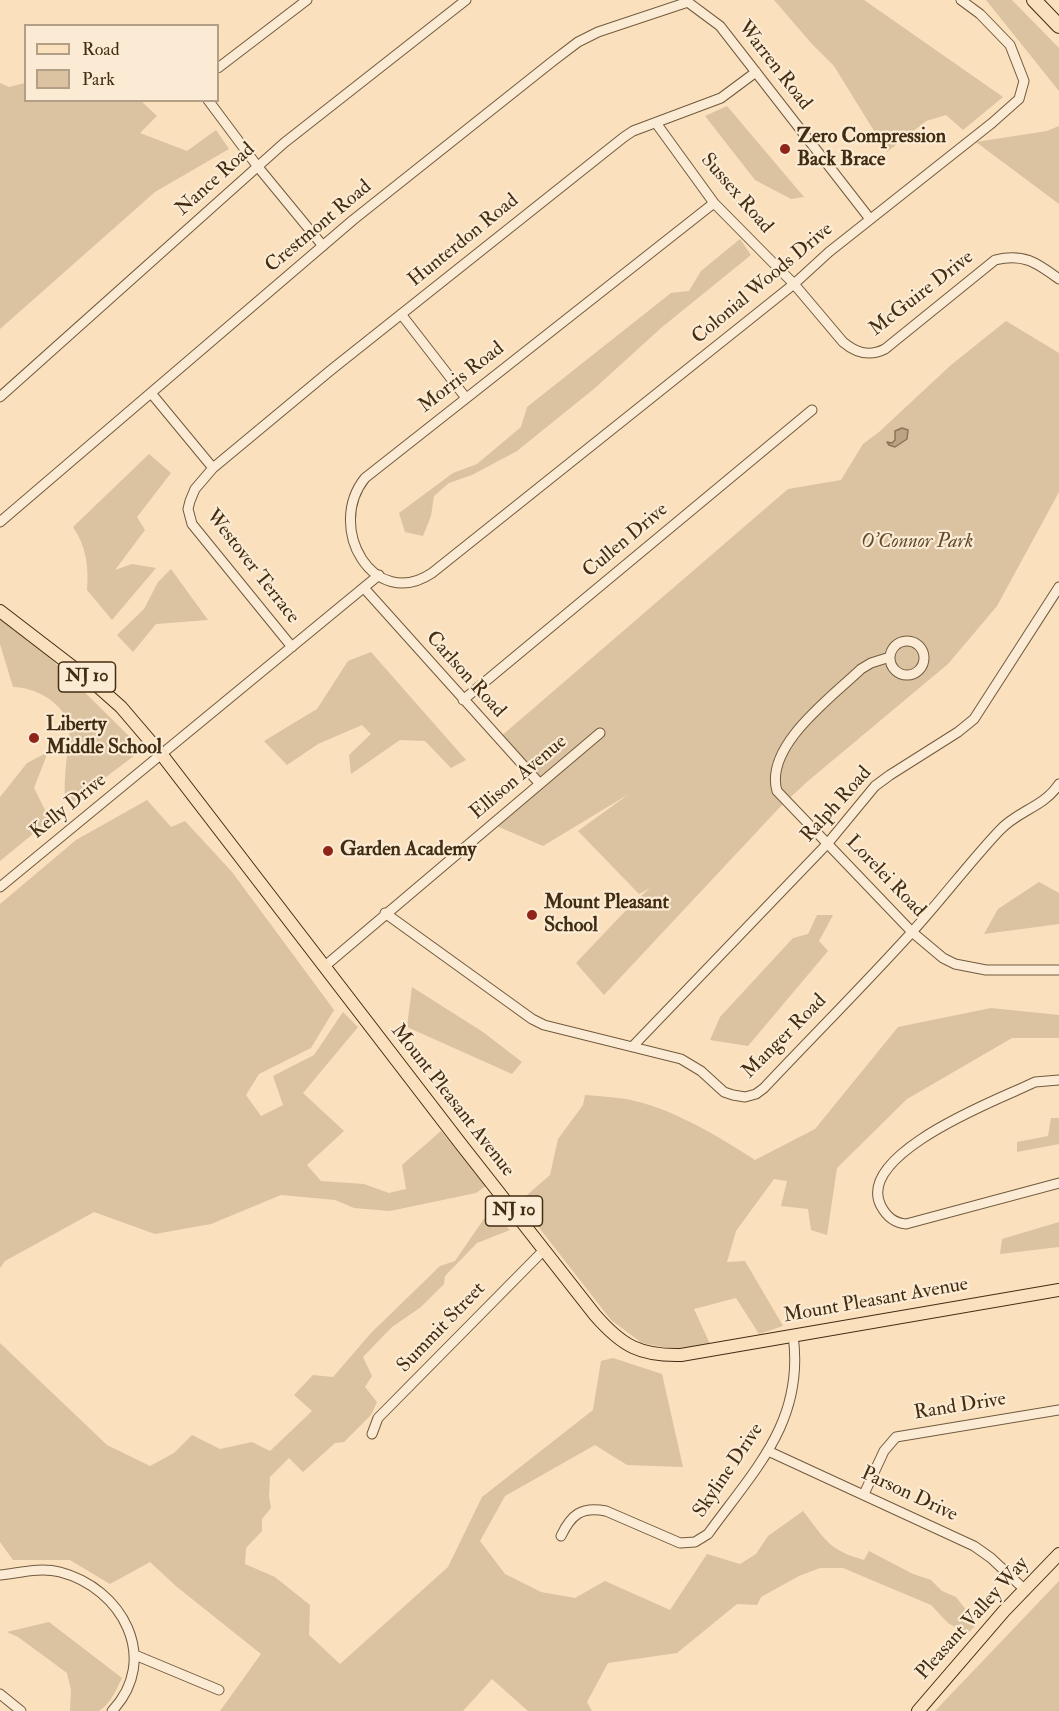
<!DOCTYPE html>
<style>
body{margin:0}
#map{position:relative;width:1059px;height:1711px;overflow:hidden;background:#fae0bd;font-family:"IM FELL Double Pica",serif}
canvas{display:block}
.legend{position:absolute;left:24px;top:24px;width:195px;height:78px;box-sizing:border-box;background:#fcebd4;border:2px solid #b29f86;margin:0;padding:8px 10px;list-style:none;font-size:18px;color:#432d12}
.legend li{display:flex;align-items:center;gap:12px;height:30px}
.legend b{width:30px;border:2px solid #b29f86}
</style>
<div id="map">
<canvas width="1059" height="1711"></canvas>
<ul class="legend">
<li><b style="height:8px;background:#fae0bd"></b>Road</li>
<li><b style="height:16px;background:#dbc2a0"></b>Park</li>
</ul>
</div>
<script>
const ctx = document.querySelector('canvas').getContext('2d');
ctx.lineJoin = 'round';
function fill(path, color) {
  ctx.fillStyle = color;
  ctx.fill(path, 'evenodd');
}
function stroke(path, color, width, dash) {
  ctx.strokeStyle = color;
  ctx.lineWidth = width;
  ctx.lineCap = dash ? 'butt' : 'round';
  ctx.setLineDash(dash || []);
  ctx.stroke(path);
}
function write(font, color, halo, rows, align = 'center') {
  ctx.font = font + ' "IM FELL Double Pica",serif';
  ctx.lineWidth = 4.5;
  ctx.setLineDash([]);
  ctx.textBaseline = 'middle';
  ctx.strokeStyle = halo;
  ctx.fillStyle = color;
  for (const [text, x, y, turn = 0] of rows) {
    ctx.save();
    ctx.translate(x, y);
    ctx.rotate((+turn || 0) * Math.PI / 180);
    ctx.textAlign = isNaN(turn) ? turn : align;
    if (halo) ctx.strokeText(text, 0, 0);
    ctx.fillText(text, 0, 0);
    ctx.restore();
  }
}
const green = new Path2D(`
 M774,0H864L1003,97L963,130L946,115L926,121L887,152L834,66L812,44Z
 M986,0H1012L1059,48V91Z
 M0,83L9,87L25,83L26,100L141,101L157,116L140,133L187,151L216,130L229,149L155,192L0,329Z
 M727,106L804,197L791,199L755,180L705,116Z
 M1059,126V204L976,142L1047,131Z
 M740,239L751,255L661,328L595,388L517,451L472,475L449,483L434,496L431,516L423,536L405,532L399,513L453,473L477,464L521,427L527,407L671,293L689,291L701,271Z
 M1006,321L1059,353V492L997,606L948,664L808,781L780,807L604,995L576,963L631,905L650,888L639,894L578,831L629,794L543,846L492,824L540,784L499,738L788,489L841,480L863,444L879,432L951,365Z
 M149,454L171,473L137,517L145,530L115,570L132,564L156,568L112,620L87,590C89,566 86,546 73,527Z
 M171,569L208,620L156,624L133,652L117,635L144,609L158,582Z
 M0,619L48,656L138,745L135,755L72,803L65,799C64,781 66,764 68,747C68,740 71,730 69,724C62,702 35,687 13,687L0,644Z
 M371,652L466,760L451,768L425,741L400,740L351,774L349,755L371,734L362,725L318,744L287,765L264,741L317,709L348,661Z
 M48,752L34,788L50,820L0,861V797L27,763Z
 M147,800L171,827L185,821L232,872L334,1010L311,1048L259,1074L246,1095L261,1116L283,1105L273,1076L314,1055L343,1012L358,1027L303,1093L344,1131L307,1165L321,1181L364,1184L389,1193L406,1189L402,1165L441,1131L486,1186L476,1193L390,1211L354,1208L335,1200L281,1195L211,1224L155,1234L94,1212L5,1261L0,1268V904L76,840Z
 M1039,882L1059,893V924L984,934L998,909Z
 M817,915H833L819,941L828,951L748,1046L710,1040L720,1017L793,938L808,934Z
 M412,987L483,1032L522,1062L512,1074L407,1027Z
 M991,1008L1059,1015V1038H1012L907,1099L837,1168L827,1235L811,1230L808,1209L781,1206L787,1181L774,1179L736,1231L727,1262L745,1261L783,1326L759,1334L736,1298L694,1309L710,1344L673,1349L642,1343L611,1320L519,1202L550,1175L558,1139L583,1105L585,1095C598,1096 613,1097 626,1099C670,1107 718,1136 755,1160L815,1129L898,1027Z
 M1051,1118H1059V1144L1017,1152V1142L1048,1136Z
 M490,1210L510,1230L477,1243L445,1276L444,1284L421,1307L392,1327L363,1357L372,1376L365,1387L377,1402L371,1415L344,1442L335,1443L303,1472L289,1458L270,1477L269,1496L271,1508L262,1519V1531L246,1548L245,1564L275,1577L310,1605L309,1635L340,1664L448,1567L482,1497L593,1410L601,1361L613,1358L662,1374L683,1467L627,1465L595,1445L505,1496L480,1541L505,1574L541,1592L575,1598L605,1581L670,1610L707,1554L740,1564L756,1554L768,1536L803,1511C825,1539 828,1550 864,1560L869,1551L913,1574L931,1580L942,1591L956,1597L977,1624L967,1634L948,1623L931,1605L843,1568H820L799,1576L761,1597L757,1605L737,1604L677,1653L608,1663L587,1702L592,1711H528L492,1679L463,1711H220L261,1654L177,1587L150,1562L110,1584L70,1560H13L0,1542V1343L107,1445L150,1466L174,1453L192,1435L220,1449L252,1442L270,1451L312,1411L294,1395L313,1375L333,1377L371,1333L440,1266L455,1261Z
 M1059,1222V1247L1000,1254L1002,1239Z
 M1059,1581V1711H935Z
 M49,1622L122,1678C116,1690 111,1703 99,1711H70L71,1690L67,1673L18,1637L7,1632Z`);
const water = new Path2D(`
 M902,428L908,430L907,439L895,447L889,445L887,442L892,443L895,440V431Z`);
const minor = new Path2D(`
 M685,0L720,26L870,219
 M218,68L307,0
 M208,100L258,167L323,246
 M656,123L714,203L794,284L843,342C856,353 869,357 885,349L995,260C1023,253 1036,262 1059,279
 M714,203L365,478C325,528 374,612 432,573L794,284L829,252L992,123L1019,99L1024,81L1010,45L980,14L961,0
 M401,314L466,398
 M151,393L213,468
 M0,397L284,143L466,0
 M0,522L353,220L553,61L578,42L598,32L688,2
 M364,588L540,784
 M890 658a17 17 0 1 1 34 0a17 17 0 1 1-34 0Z
 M292,647L192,524L188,509L190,501L195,489L213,468L331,370L624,137L633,131L721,98L756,72
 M890,657L871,663L861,669C832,697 764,746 777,791L912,932L943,958L955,964L986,970H1059
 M463,700L812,410
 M0,887L379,575
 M385,913L532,1019L544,1025L681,1059L701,1071L724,1092L733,1095L745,1097L756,1094L764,1088C813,1036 864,985 912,932C942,899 969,863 999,831C1018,810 1043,808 1059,784
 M325,966L600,733
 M633,1046L828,843L875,786L890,775L958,732L974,719L1059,587
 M1059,1080L1035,1082L1022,1088C989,1103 855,1156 881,1206C887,1217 894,1223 906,1224L1059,1183
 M372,1434L378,1418L544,1250
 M768,1451L974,1546L991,1558L1024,1589
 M864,1494L884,1451L896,1437L1059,1410
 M561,1536C571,1515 581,1506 606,1511L680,1543L695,1542L708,1534C755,1469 805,1421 793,1335
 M0,1575C19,1573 40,1567 60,1572C122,1588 161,1659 112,1711
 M135,1655L219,1690
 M0,1694L21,1711`);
const major = new Path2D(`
 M0,611L95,684L121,707L162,755L460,1143L595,1315C622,1346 640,1356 681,1355L1059,1290
 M918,1711L1004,1611L1059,1554`);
const highway = new Path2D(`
 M1034,0L1059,26`);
const markers = [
 [785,149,6,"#8f2418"],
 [34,738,6,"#8f2418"],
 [328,851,6,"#8f2418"],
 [532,915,6,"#8f2418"]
];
const shields = [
 [87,677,57],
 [514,1211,57]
];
const shieldNames = [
 ["NJ 10",87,677],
 ["NJ 10",514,1211]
];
const streetNames = [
 ["Warren Road",774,66,52],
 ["Nance Road",216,180,-42],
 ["Sussex Road",736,194,49],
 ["Crestmont Road",319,227,-40],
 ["Hunterdon Road",464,241,-39],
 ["Colonial Woods Drive",763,284,-40],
 ["McGuire Drive",922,294,-38],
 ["Morris Road",462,378,-38],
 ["Cullen Drive",626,541,-40],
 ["Westover Terrace",252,567,52],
 ["Carlson Road",465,675,48],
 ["Ellison Avenue",519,778,-40],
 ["Ralph Road",837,805,-48],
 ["Kelly Drive",69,807,-39],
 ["Lorelei Road",885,877,46],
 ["Manger Road",785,1037,-45],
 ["Mount Pleasant Avenue",452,1101,52],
 ["Mount Pleasant Avenue",876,1301,-10],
 ["Summit Street",442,1328,-46],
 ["Rand Drive",960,1407,-9],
 ["Skyline Drive",729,1471,-56],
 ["Parson Drive",909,1495,25],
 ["Pleasant Valley Way",973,1619,-48]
];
const poiNames = [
 ["Zero Compression",797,138],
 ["Back Brace",797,161],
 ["Liberty",46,726],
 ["Middle School",46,749],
 ["Garden Academy",340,851],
 ["Mount Pleasant",544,904],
 ["School",544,927]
];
const parkNames = [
 ["O'Connor Park",917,543]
];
fill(green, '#dbc2a0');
fill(water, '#bca383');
stroke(water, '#8c7456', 1.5);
stroke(minor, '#715a3d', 11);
stroke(major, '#432d12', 14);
stroke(highway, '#432d12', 16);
stroke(minor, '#fcebd4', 9);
stroke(major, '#fae0bd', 12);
stroke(highway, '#fae0bd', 14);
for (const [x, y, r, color] of markers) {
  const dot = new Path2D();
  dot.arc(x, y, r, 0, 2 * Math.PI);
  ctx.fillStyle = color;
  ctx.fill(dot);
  stroke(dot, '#fcebd4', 2);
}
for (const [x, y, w] of shields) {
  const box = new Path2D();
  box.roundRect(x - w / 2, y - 15, w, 30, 4.5);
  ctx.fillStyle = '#fcebd4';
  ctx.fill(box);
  stroke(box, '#432d12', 1.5);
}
write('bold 18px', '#432d12', null, shieldNames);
write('20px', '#432d12', '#fcebd4', streetNames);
write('bold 20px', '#432d12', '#fcebd4', poiNames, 'left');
write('italic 20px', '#614b2e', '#fcebd4', parkNames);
</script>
